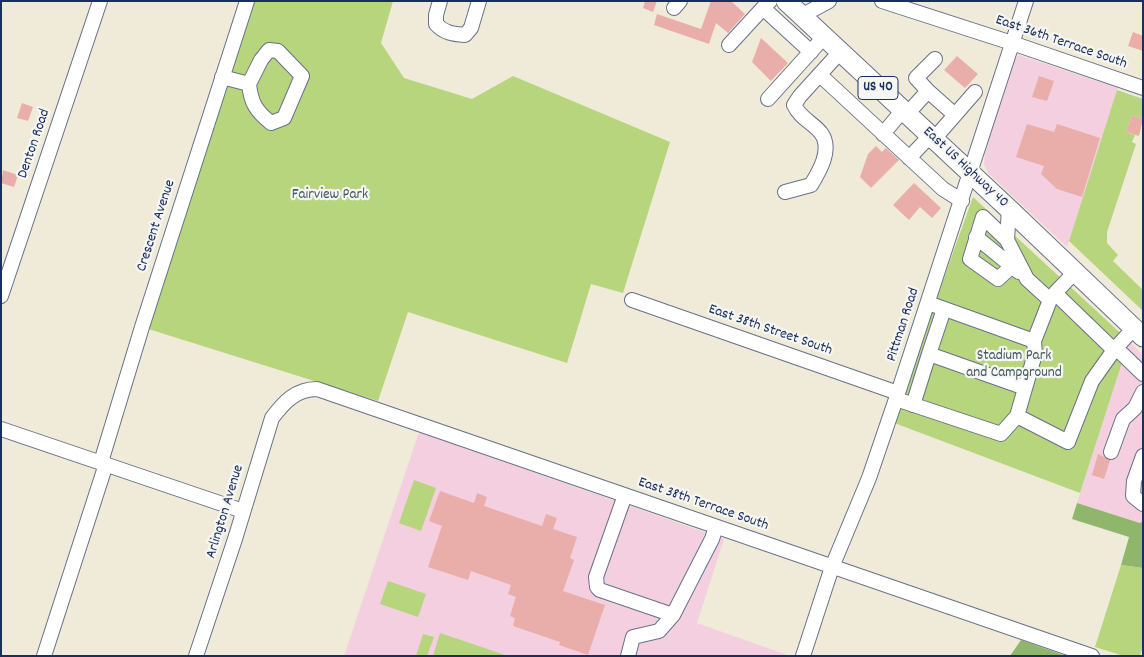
<!DOCTYPE html>
<style>
body{margin:0}
#map{position:relative;width:1144px;height:657px;overflow:hidden;background:#f0ebd8;font-family:Dekko,sans-serif}
canvas{display:block}
.frame{position:absolute;inset:0;border:2px solid #1b2f5e;pointer-events:none}
</style>
<div id="map">
<canvas width="1144" height="657"></canvas>
<div class="frame"></div>
</div>
<script>
const ctx = document.querySelector('canvas').getContext('2d');
ctx.lineJoin = 'round';
function fill(path, color) {
  ctx.fillStyle = color;
  ctx.fill(path, 'evenodd');
}
function stroke(path, color, width, dash) {
  ctx.strokeStyle = color;
  ctx.lineWidth = width;
  ctx.lineCap = dash ? 'butt' : 'round';
  ctx.setLineDash(dash || []);
  ctx.stroke(path);
}
function write(font, color, halo, rows, align = 'center') {
  ctx.font = font + ' Dekko,sans-serif';
  ctx.lineWidth = 4.5;
  ctx.setLineDash([]);
  ctx.textBaseline = 'middle';
  ctx.strokeStyle = halo;
  ctx.fillStyle = color;
  for (const [text, x, y, turn = 0] of rows) {
    ctx.save();
    ctx.translate(x, y);
    ctx.rotate((+turn || 0) * Math.PI / 180);
    ctx.textAlign = isNaN(turn) ? turn : align;
    if (halo) ctx.strokeText(text, 0, 0);
    ctx.fillText(text, 0, 0);
    ctx.restore();
  }
}
const built = new Path2D(`
 M1019,55L1118,88L1067,247L988,173L984,164L985,153L1013,61Z
 M1129,341L1143,355V521L1141,523L1077,503Z
 M419,432L724,539L697,623L790,656H344Z`);
const green = new Path2D(`
 M247,1H393L381,43L404,78L472,99L513,76L670,142L623,293L591,284L567,363L408,312L378,401L142,327Z
 M1117,90L1143,99V119L1132,115L1126,132L1135,135L1132,142L1136,144L1107,232V243L1118,255L1113,261L1143,290V311L1069,241Z
 M973,197L1129,341L1080,493L889,421L937,297Z
 M414,480L436,488L421,531L399,523Z
 M1121,565L1143,568V646L1140,656H1124L1095,647Z
 M388,581L426,594L418,617L380,604Z
 M440,633L508,656H433Z
 M423,634L434,637L427,656H416Z`);
const forest = new Path2D(`
 M1077,503L1140,523L1143,521V568L1121,565L1129,537L1072,519Z
 M1021,640L1066,656H1010Z`);
const building = new Path2D(`
 M645,1H657L653,12L643,8Z
 M711,1H731L745,14L728,33L716,23L709,44L654,25L657,14L701,29Z
 M1133,32L1143,36V51L1128,46Z
 M761,38L788,63L771,81L752,62Z
 M957,56L978,74L965,88L944,70Z
 M1039,76L1054,81L1047,101L1032,97Z
 M22,103L33,107L28,121L17,118Z
 M1132,115L1143,119L1139,136L1126,132Z
 M1027,124L1054,132L1057,124L1100,138L1082,197L1057,189L1041,174L1044,166L1016,157Z
 M876,146L882,152L886,148L899,160L871,188L860,177L868,154Z
 M3,170L18,175L14,187L1,183Z
 M914,183L941,208L932,218L920,207L909,220L893,205Z
 M1098,454L1110,460L1104,479L1092,475Z
 M440,491L474,503L477,493L487,497L484,506L542,526L546,514L557,518L553,529L577,537L570,558L574,560L563,591L605,605L588,655L559,645L560,642L513,626L515,618L510,616L516,597L508,594L511,585L471,571L468,580L428,567L442,526L429,521Z`);
const minor = new Path2D(`
 M440,1L436,15V24C444,33 453,34 465,35L471,28L479,1
 M770,1L763,8L811,52
 M882,1L1012,43L1143,88
 M674,8L680,1
 M801,16L829,1
 M729,45L763,8
 M820,75L943,189L962,201
 M222,77L249,84C251,103 256,111 271,123L284,118L302,76L278,51L269,50L261,60L249,84
 M928,91L916,78L935,59
 M768,99L824,37
 M907,114L928,91L955,115
 M883,134L903,110
 M934,139L975,92
 M909,158L930,136
 M785,192L811,185C819,172 833,149 821,133C813,123 800,118 794,105L800,96L840,52
 M976,237L1019,272
 M1007,240L983,217L970,259L998,279L1012,266
 M1,296L100,1
 M632,300L898,393
 M928,303L1034,341L1050,300L1027,279L1007,240L1009,209
 M944,309L929,354L1025,388
 M1116,348L1143,374
 M1114,350L1134,328
 M896,399L1001,434L1017,416L1068,442L1092,381L1114,350L1055,293L1075,272
 M913,405L929,354
 M1017,416L1035,354L1034,341
 M1,429L243,511
 M1111,452L1123,419L1135,408L1143,392
 M1143,456L1134,481L1133,496L1143,504
 M101,462L142,327L247,1
 M625,495L596,577L597,587L600,590L673,615
 M44,656L106,464
 M196,656L235,539L272,418C284,402 296,389 317,389L1092,656
 M628,656L633,637L659,631L673,615L712,539L716,527
 M803,656L832,567L869,478L898,393L1026,1`);
const major = new Path2D(`
 M786,1L1009,209L1143,337`);
const shields = [
 [878,88,40]
];
const shieldNames = [
 ["US 40",878,88]
];
const streetNames = [
 ["East 36th Terrace South",1061,43,19],
 ["Denton Road",35,144,-71],
 ["East US Highway 40",965,168,43],
 ["Crescent Avenue",157,226,-72],
 ["Pittman Road",904,325,-72],
 ["East 38th Street South",770,331,19],
 ["East 38th Terrace South",703,505,19],
 ["Arlington Avenue",226,512,-73]
];
const parkNames = [
 ["Fairview Park",330,196],
 ["Stadium Park",1014,357],
 ["and Campground",1014,374]
];
fill(built, '#f3cfdf');
fill(green, '#b6d57c');
fill(forest, '#90b66c');
fill(building, '#eaaeaa');
stroke(minor, '#667189', 16);
stroke(major, '#667189', 21);
stroke(minor, '#fff', 14);
stroke(major, '#fff', 19);
for (const [x, y, w] of shields) {
  const box = new Path2D();
  box.roundRect(x - w / 2, y - 11.5, w, 23, 4);
  ctx.fillStyle = '#f6f6f2';
  ctx.fill(box);
  stroke(box, '#1b2f5e', 1);
}
write('bold 14px', '#1b2f5e', null, shieldNames);
write('15px', '#1b2f5e', '#f6f6f2', streetNames);
write('15px', '#425866', '#f6f6f2', parkNames);
</script>
